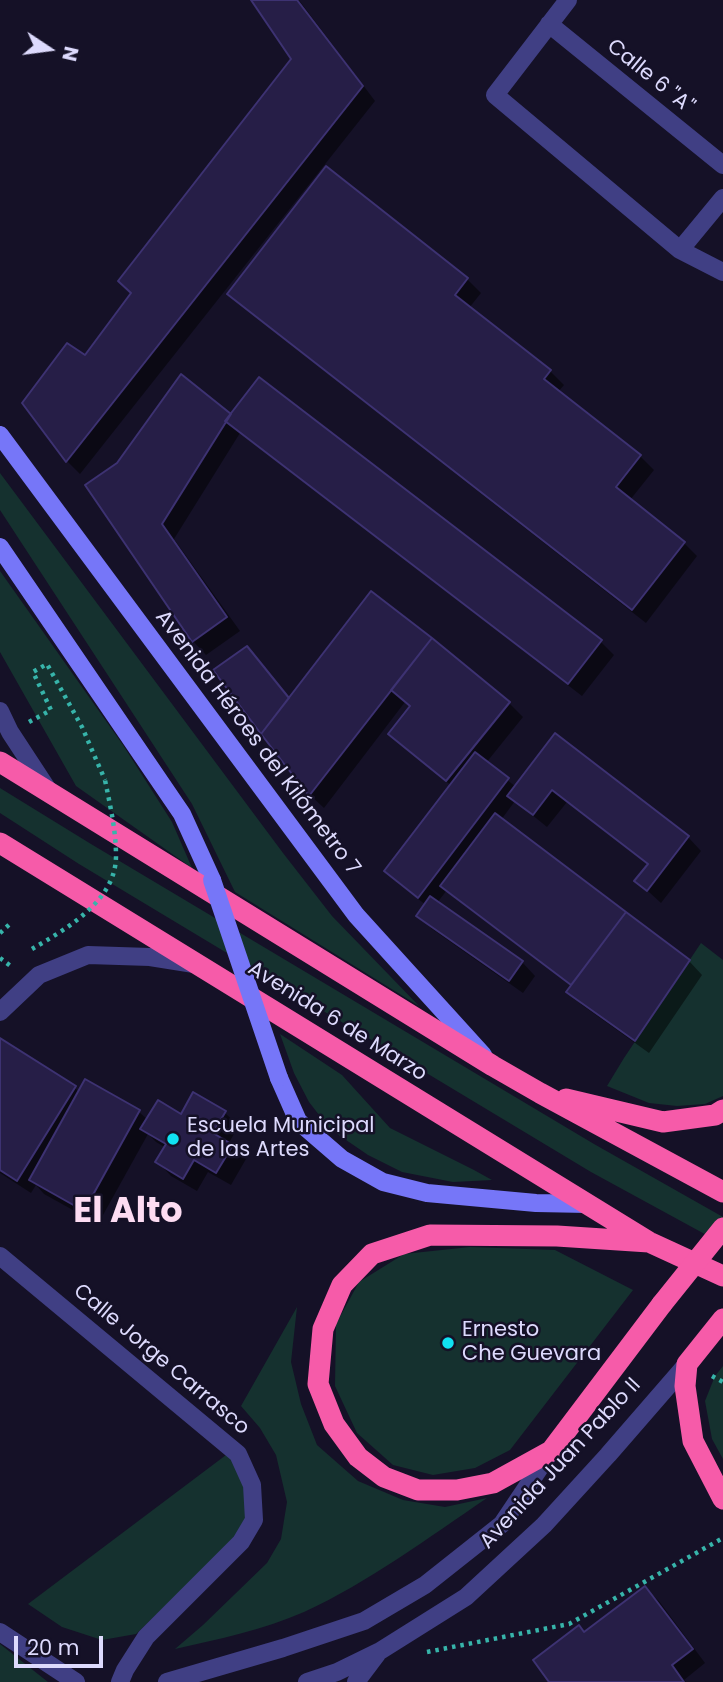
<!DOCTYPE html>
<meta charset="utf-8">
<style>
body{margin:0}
#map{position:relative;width:723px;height:1682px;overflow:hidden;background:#151127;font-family:Poppins,sans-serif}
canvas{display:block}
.north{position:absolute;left:14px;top:14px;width:70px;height:70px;-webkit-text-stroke:5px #151127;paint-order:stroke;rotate:103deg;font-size:19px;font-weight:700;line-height:28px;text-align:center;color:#dddafd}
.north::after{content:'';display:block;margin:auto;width:24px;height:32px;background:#dddafd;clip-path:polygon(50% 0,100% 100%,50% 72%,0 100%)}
.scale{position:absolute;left:14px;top:1636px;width:89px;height:32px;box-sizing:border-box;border:4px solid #dddafd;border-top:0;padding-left:9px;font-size:21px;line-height:24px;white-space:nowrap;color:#dddafd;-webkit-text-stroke:5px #151127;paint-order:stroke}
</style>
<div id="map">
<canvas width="723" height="1682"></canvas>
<div class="north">N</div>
<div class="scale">20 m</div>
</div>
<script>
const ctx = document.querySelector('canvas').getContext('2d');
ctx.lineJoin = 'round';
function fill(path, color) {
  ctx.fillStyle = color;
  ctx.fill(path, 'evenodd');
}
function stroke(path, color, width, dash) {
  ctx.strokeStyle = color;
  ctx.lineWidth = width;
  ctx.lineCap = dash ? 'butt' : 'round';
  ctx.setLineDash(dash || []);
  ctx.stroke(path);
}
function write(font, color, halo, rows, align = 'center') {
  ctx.font = font + ' Poppins,sans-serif';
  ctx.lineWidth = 5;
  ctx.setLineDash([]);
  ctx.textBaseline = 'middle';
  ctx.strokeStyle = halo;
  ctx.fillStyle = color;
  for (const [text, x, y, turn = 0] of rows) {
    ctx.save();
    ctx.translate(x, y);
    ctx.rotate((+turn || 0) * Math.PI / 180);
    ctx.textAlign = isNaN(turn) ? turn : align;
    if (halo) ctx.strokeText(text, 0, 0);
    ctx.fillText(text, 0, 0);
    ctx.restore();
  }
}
const green = new Path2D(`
 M0,473L283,853L332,916L419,1006L235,892L192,804L0,510Z
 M0,571L123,745L172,822L192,868L76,786L0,652Z
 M0,788L91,844L594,1144L723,1217V1244L591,1172L79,864L0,813Z
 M701,943L723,960V1096L705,1104L677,1106L649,1103L607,1086L624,1058Z
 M280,1034L342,1075L390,1128L474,1170L492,1180L453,1182L402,1172L368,1155L330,1129L309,1102L294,1073Z
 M470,1247L555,1250L633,1290L510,1450L475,1468L433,1475L393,1465L357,1433L335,1386L336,1324L359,1282L404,1254Z
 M297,1307L291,1362L301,1404L317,1445L358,1481L403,1500L445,1507L487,1498C428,1538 369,1582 304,1612C263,1630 219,1639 175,1649L203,1625L267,1563L281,1539L287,1502L276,1455L260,1428L241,1406Z
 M723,1366V1459L712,1439L705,1401L715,1376Z
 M230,1452L247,1490L248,1509L243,1531L136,1634L102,1640L62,1627L28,1604Z
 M0,1644L48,1682H0Z`);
const shadow = new Path2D(`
 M253,0H299L375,101L80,474L67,461L24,403L85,357L133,293L293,59Z
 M326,169L467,279L481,293L469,308L550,371L564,385L558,392L640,456L654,470L630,500L684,543L697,556L646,623L243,307L230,293Z
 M231,416L600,641L614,655L582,696L240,433L174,539L240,631L206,655L193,641L87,486Z
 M372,593L509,703L523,717L486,763L516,787L556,735L688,837L701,851L661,903L637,881L649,866L567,802L547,827L515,801L501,820L689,961L702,975L649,1053L582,1005L568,992L572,987L456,899L447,890L437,903L522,962L535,976L523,993L432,929L419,916L426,905L400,885L387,871L452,786L403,747L390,734L411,707L405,702L324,808L310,795L215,670L246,648L260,662L290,699Z
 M0,1040L75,1088L80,1093L86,1082L139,1112L148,1120L181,1116L194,1095L225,1113L239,1126L228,1144L246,1159L231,1185L208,1172L197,1191L171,1176L158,1162L166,1148L156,1142L148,1134L98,1224L44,1194L36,1185L31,1193L0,1173Z
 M645,1588L659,1601L705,1663L684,1680L686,1682H551L585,1634Z`);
const building = new Path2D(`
 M251,0H297L363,86L66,462L22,403L67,343L85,355L131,293L118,281L291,59Z
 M326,166L468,278L455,295L551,370L544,379L641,455L616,487L685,542L632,610L227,294Z
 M181,374L231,414L162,524L227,617L192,642L85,485L117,463Z
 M259,377L602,640L568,684L225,421Z
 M371,591L432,638L309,796L261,734Z
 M432,638L510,702L446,781L388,734L410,706L391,690Z
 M247,646L289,698L261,734L213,670Z
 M555,733L689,836L647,891L634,881L648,864L552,790L533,815L507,796Z
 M475,752L509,778L418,898L384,871Z
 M495,813L626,912L571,985L440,886Z
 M430,896L523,961L509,981L416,916Z
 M626,912L690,960L635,1041L566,992Z
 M0,1038L76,1086L17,1181L0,1170Z
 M85,1079L140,1110L84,1211L29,1180Z
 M193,1092L226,1111L213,1133L233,1145L216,1173L194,1160L183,1179L155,1162L166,1144L140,1129L158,1100L181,1114Z
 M645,1586L693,1649L672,1665L684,1682H549L533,1660L579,1625L584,1632Z`);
const path = new Path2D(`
 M29,722L51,710L33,672L47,664L82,727L105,780
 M0,933L11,923
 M0,958L12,967
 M712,1376L723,1382
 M427,1652L569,1624L723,1538`);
const street = new Path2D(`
 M568,0L495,95L680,250L723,272
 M549,24L723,165
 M680,250L723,198
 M0,711L10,732L48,790
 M0,1012L39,975L88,955L150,957L194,964
 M0,1256L238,1454L252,1485L254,1520L241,1542L146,1637L125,1670L120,1682
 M0,1632L76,1682
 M167,1682L283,1648L364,1621L425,1585L502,1524L551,1451
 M307,1682L337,1672L380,1651L466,1597L544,1525L608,1455L687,1364
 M356,1682L377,1654`);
const secondary = new Path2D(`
 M0,435L356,915L483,1055
 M0,547L182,814L212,880
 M279,1078L298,1121L342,1159L383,1182L427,1193L536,1203L588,1204`);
const highway = new Path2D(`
 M0,762L493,1066L540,1093L723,1192
 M0,843L649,1242L723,1276
 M566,1099L663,1122L715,1115L723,1110
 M649,1242L557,1236L430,1235L372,1254L342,1285L323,1329L318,1384L334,1424L358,1457L384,1477L418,1490H457L493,1483L551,1451L662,1304
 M723,1319L687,1364L685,1386L693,1441L723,1499`);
const pathBridge = new Path2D(`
 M32,949C66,929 116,901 116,856C116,830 110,805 105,780`);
const secondaryBridge = new Path2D(`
 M212,880L279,1078`);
const highwayBridge = new Path2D(`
 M662,1304L723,1228`);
const markers = [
 [173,1139,7,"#10e1f2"],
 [448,1343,7,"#10e1f2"]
];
const streetNames = [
 ["Calle 6 \"A\"",650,77,39],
 ["Avenida Héroes del Kilómetro 7",257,743,53],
 ["Avenida 6 de Marzo",337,1022,32],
 ["Calle Jorge Carrasco",161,1360,40],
 ["Avenida Juan Pablo II",561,1464,-47]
];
const poiNames = [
 ["Escuela Municipal",187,1127],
 ["de las Artes",187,1151],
 ["Ernesto",462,1331],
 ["Che Guevara",462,1355]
];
const townNames = [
 ["El Alto",128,1213]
];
fill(green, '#15312f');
fill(shadow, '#0007');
fill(building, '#261e47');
stroke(building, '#3d3272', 2);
stroke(path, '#37b4aa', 4.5, [3.5, 5]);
stroke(street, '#403f84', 18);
stroke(secondary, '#7676f8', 18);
stroke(highway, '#f65ba9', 21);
stroke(pathBridge, '#37b4aa', 4.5, [3.5, 5]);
stroke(secondaryBridge, '#7676f8', 18);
stroke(highwayBridge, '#f65ba9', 21);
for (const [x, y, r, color] of markers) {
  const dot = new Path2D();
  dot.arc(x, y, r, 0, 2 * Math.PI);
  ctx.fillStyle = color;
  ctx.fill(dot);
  stroke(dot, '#151127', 2.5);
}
write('21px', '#dddafd', '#151127', streetNames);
write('21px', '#dddafd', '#151127', poiNames, 'left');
write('bold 35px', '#fddcf2', '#151127', townNames);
</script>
